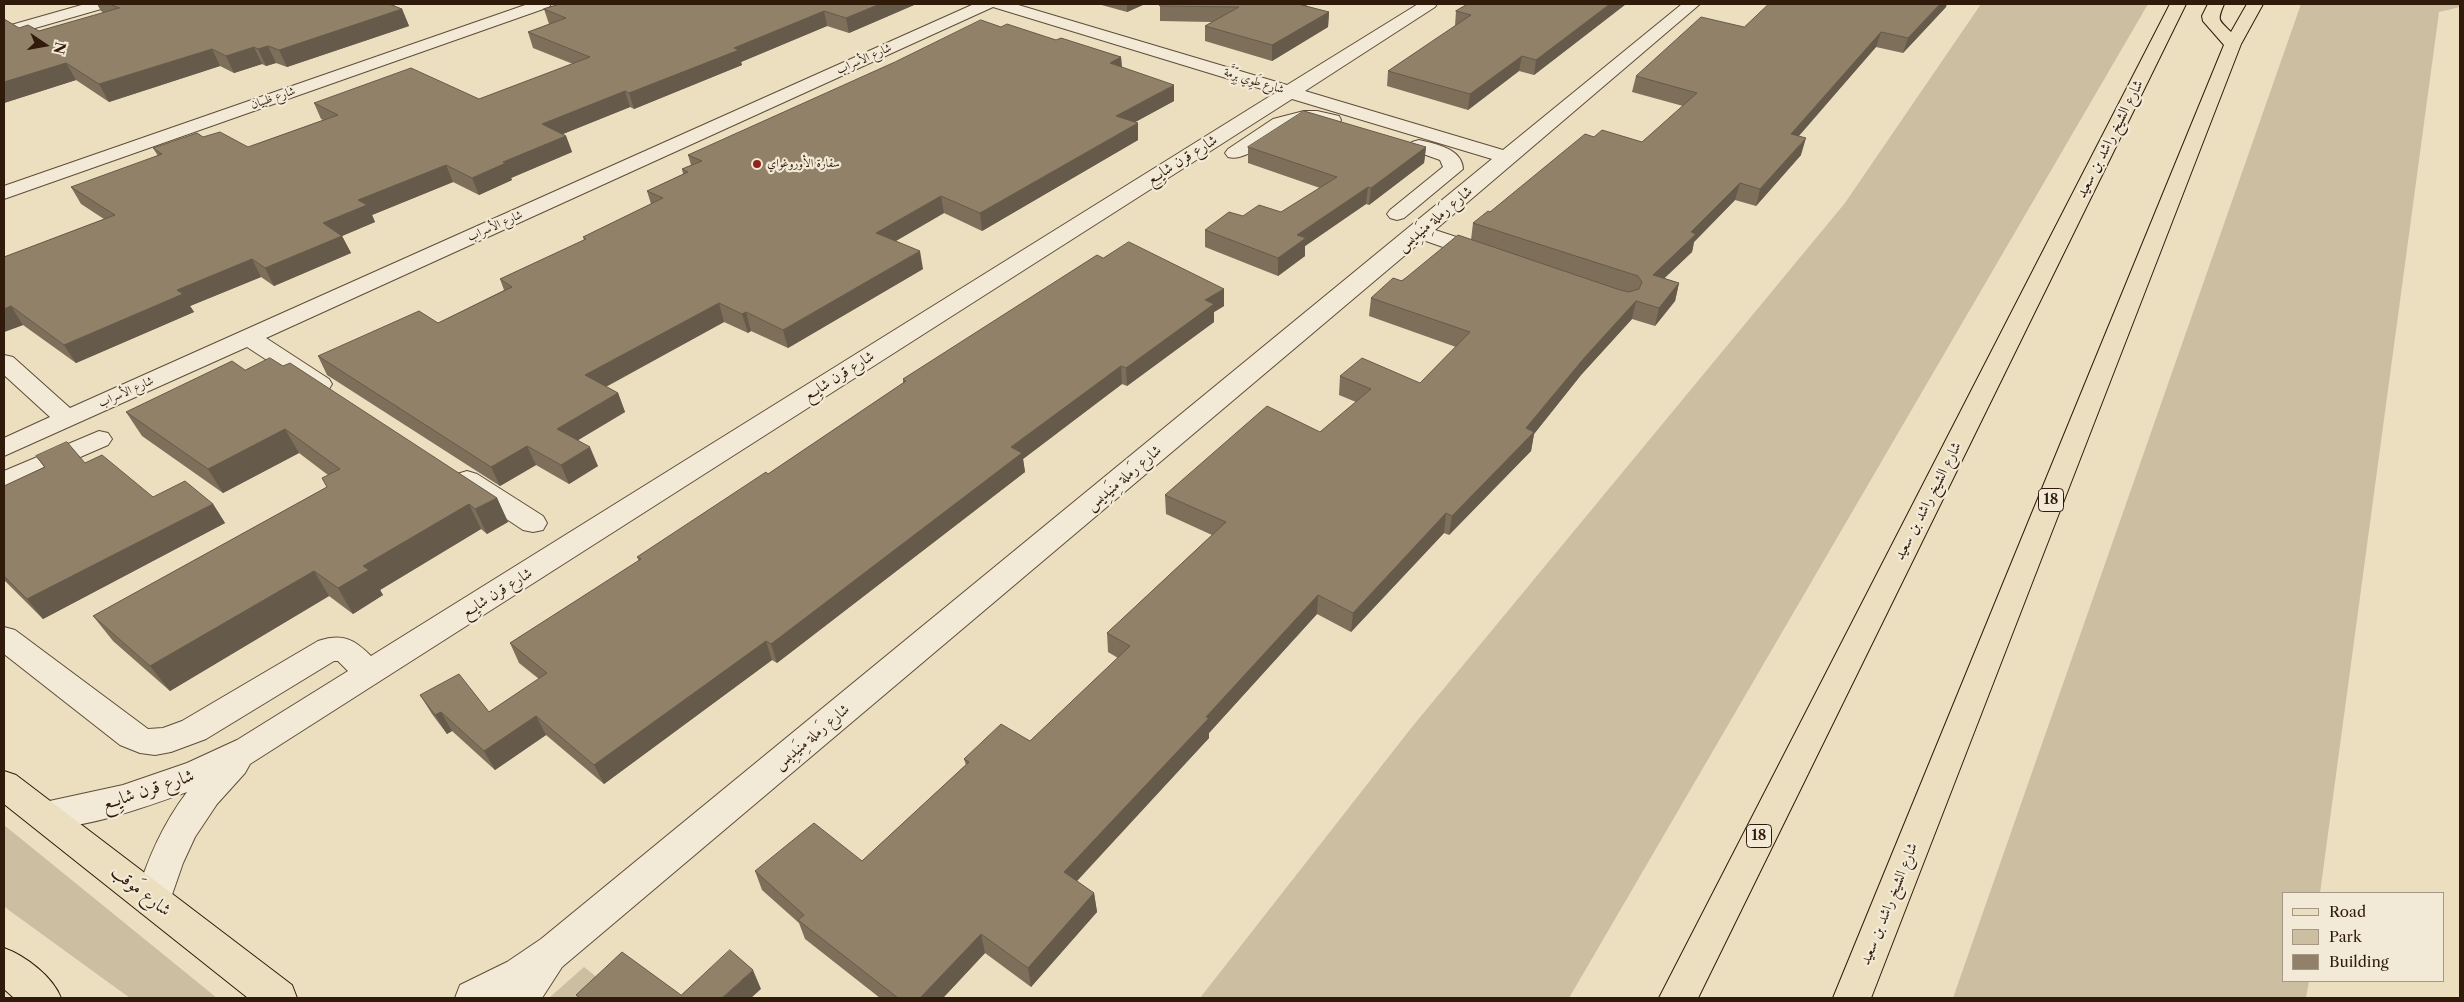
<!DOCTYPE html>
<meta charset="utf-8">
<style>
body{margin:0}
#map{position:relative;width:2464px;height:1002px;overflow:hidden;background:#ebdfc0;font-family:"Libre Caslon Text",serif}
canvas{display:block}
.frame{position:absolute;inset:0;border:5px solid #301b0b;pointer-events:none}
.legend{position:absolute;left:2282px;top:892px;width:162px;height:90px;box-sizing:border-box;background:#f2ead6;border:1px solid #a49785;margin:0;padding:6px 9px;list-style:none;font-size:15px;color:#301b0b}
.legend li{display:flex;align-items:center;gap:10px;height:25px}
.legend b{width:25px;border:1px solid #a49785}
.north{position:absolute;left:20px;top:20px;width:50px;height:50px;-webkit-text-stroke:4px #f2ead6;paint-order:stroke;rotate:102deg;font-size:14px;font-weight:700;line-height:20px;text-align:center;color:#301b0b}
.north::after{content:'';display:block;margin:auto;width:18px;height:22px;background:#301b0b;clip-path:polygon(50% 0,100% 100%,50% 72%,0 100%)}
</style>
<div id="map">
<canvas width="2464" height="1002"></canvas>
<div class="frame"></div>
<ul class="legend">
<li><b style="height:6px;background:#ebdfc0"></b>Road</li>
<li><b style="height:14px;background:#cbbea1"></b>Park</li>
<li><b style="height:14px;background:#918169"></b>Building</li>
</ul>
<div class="north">N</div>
</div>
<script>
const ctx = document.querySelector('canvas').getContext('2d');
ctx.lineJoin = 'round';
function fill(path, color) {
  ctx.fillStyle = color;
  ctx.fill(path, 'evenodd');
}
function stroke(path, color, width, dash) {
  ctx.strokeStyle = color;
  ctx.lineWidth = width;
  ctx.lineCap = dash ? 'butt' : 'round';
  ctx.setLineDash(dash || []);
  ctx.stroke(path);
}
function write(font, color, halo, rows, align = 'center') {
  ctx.font = font + ' "Libre Caslon Text",Amiri,serif';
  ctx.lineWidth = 4.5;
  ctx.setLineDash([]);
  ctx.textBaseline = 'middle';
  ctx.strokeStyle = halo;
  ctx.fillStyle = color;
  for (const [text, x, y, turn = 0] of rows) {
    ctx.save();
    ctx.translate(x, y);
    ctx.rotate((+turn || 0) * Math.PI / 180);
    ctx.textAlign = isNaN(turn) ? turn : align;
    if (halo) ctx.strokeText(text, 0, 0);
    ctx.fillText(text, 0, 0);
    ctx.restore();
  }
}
const green = new Path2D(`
 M1981,4H2148L1569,998H1200L1412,727L1845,203Z
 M2301,4H2460V7L2439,12L2320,893H2283V981H2309L2306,998H1953Z
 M4,825L217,998H130L10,911L4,906Z
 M584,967L623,998H549Z`);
const minor = new Path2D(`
 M85,4H110L108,7L4,37V27Z
 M528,4H551L549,7L4,199V186Z
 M974,4H1015L1287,85L1418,4H1437L1435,7L1305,91L1503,150L1682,4H1700L1435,230L1493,249L1496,254L1493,259L1485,261L1477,259L1423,240L562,967L542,998H455L460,985L507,962L541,939L1492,159L1292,99L250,764L245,773L217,804L195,837L183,863L166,912L153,917L140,912L135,901C146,862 162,825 187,792C151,805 66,837 31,825L26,815L31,805L123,785L187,763L237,740L348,671L338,661H334L206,739L171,752L155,755L140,753L120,745L4,654V627L15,630L148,729L163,728L182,721L318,641C343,633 354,639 371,656L1275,93L993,7L266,338L329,379L332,384L329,389L320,391L311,389L247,347L4,456V438L50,417L4,375V355L13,357L70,408Z
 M1304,111H1317L1339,116L1341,120L1339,124C1320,129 1308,116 1285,128C1269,137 1248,162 1228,157L1225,153L1228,149L1273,119Z
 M1419,140C1435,144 1462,148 1463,169L1404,218L1397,220L1390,218L1387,214L1390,210L1443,167L1440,160L1412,150L1409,146L1412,142Z
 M99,431L108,433L112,439L108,445L4,490V471Z
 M467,471L477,474L543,516L547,523L543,530L533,532L523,530L457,486L453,480L457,474Z`);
const major = new Path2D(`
 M2170,4H2186L1698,998H1659Z
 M2208,4H2224C2217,21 2218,19 2231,32L2247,4H2263L2241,44L1871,998H1833L2224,45L2203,21L2202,16Z
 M4,771L16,775L292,985L297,998H248L4,804Z
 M4,948C26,956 53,977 61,998H14L4,989Z`);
const wall = new Path2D(`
 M97,4H398L393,6L402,9L409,26L287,67L276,63L266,66L262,64L234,73L220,66L109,102L76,80L4,103V19L19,28L39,31L104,13L101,11Z
 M560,4H913L914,5L849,33L827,26L741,62L742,65L634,109L630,107L563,134L566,136L572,152L511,178L512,180L479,195L453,182L372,215L375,222L342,236L351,253L274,286L261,277L190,306L194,312L76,363L23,325L4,332V257L104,219L81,204L71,187L158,156L153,148L203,137L248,147L323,120L321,119L314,103L479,99L573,64L533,48L528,32L549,24L544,9Z
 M1098,4H1145L1127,12Z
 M1160,4H1309L1305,6L1329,12L1328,27L1272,61L1205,41V26L1212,22L1160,21Z
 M1468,4H1626L1534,75L1519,71L1468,110L1387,86L1388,71L1455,26L1456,11Z
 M1946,7L1903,53L1876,47L1798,136L1801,155L1756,206L1735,200L1694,242L1692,252L1664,278L1679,283L1675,301L1655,326L1632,319L1581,375L1534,434L1531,451L1449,535L1444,533L1351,632L1317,614L1209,733V738L1076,881L1094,893L1097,912L1031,987L985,953L943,998H880L805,939L799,923L762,890L755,871L862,861L966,765L964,759L1030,741L1118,658L1108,652L1107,633L1212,535L1166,514L1165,495L1320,432L1356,402L1339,395L1340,376L1420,383L1456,347L1369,316L1371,298L1471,240L1473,223L1490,212L1594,137L1642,142L1683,106L1632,92L1636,76L1744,27Z
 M1001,27L1121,57L1122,67L1174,101L1135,122L1138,140L982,231L944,213L896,241L923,269L788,348L751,331L748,333L724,322L606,387L618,393L625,412L578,440L598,466L569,484L536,465L500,486L327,375L318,356L438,323L504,290L500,279L584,240L583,237L651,204L647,191L683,174L682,169L691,165L688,155Z
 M1248,147H1426L1424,163L1369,205L1366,204L1305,246V256L1278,276L1205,247V230L1243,216L1281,212L1320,188L1248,163Z
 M1103,258L1224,289V306L1214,312V322L1127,386L1122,384L1023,459L1025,472L777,663L772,660L604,784L546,735L495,770L452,731L447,734L432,714L420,695L489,712L539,679L519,663L510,643L639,561L637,557L768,474L903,383V379Z
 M245,370L497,498L508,522L487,534L481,529L380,590L383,595L353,614L329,596L170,691L113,641L93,616L327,487L328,475L299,453L223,493L142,436L126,412Z
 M36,456L85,463L153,497L213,504L225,523L43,619L4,580V486L44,467Z`);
const shadedWall = new Path2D(`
 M880,4H913L914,5L849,33L846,18Z
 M1127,4H1145L1127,12Z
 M1287,4H1309L1287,16Z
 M1610,4H1626L1534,75L1536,60Z
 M1940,4H1947L1946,7L1903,53L1908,38Z
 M402,9L409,26L287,67L279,50Z
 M824,11L827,26L741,62L742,65L634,109L629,93L734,48Z
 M1329,12L1328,27L1272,61V45Z
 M1881,32L1876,47L1786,151L1791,134Z
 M268,46L276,63L266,66L258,49Z
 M254,47L262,64L234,73L226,56Z
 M212,49L220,66L109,102L99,84Z
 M1522,56L1519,71L1468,110L1470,94Z
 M1121,57L1122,73L1110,63Z
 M66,63L76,80L4,103V82Z
 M1174,85V101L1117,132L1116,116Z
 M625,91L630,107L548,140L542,124Z
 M1138,123V140L982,231L980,213Z
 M566,136L572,152L511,178L512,180L479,195L472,178L503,162Z
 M1806,138L1801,155L1756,206L1760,189Z
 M1426,147L1424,163L1369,205L1371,188Z
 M446,165L453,182L372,215L375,222L342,236L351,253L274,286L265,268L323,223L358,200Z
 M1740,183L1735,200L1694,242L1692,252L1649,293L1653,275L1691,232Z
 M1368,187L1366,204L1305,246V256L1278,276V258L1297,235Z
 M941,196L944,213L880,250L876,233Z
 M920,251L923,269L788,348L783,330Z
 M252,259L261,277L190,306L194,312L76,363L64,345L177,290Z
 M1679,283L1675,301L1655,326L1659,308Z
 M1224,289V306L1214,312V322L1127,386L1126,368L1205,300Z
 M1636,301L1632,319L1581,375L1534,434L1531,451L1449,535L1452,516L1526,428L1585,357Z
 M719,303L724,322L592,394L585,375Z
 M11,306L23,325L4,332V309Z
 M746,312L751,331L748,333L742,314Z
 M1121,366L1122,384L1023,459L1025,472L777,663L771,644L1011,447Z
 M618,393L625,412L565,448L557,429Z
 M285,429L299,453L223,493L208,469Z
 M527,446L536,465L500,486L491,467Z
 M590,447L598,466L569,484L561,465Z
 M497,498L508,522L487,534L475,509Z
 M213,504L225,523L43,619L27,599Z
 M469,504L481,529L380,590L383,595L353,614L338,588L363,566Z
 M1446,513L1444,533L1351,632L1353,613Z
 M314,571L329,596L170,691L150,666Z
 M1318,595L1317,614L1209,733V738L1067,892L1064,872L1206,717Z
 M766,641L772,660L604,784L594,765Z
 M441,712L452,731L447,734L435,715Z
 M536,716L546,735L495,770L484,751Z
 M1094,893L1097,912L1031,987L1028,968Z
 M981,934L985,953L943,998H920Z
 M753,970L761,989L751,998H722Z`);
const building = new Path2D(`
 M110,4H389L402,9L279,50L268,46L258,49L254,47L226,56L212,49L99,84L66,63L4,82V19L19,28L28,25L39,31L119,8Z
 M560,4H880L846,18L824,11L734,48L739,50L629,93L625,91L542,124L566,136L503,162L506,163L472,178L446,165L358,200L367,205L323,223L342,236L265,268L252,259L177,290L183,294L64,345L11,306L4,309V257L115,215L71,187L162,154L153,148L197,133L203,137L220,132L248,147L338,115L314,103L411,68L479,99L590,57L528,32L566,18L544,9Z
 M1160,4H1298L1329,12L1272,45L1205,26L1239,7L1160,6Z
 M1468,4H1610L1536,60L1522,56L1470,94L1388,71L1471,15L1456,11Z
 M1769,4H1940L1908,38L1881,32L1791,134L1806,138L1760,189L1740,183L1691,232L1696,234L1653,275L1679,283L1659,308L1636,301L1585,357L1526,428L1534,432L1452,516L1446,513L1353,613L1318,595L1206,717L1209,718L1064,872L1094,893L1028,968L981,934L920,998H898L798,920L804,915L755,871L814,823L862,861L969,762L964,759L1001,724L1030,741L1130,646L1107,633L1226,522L1165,495L1267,406L1320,432L1371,389L1340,376L1362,358L1420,383L1470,332L1371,298L1393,278L1402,281L1458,235L1620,290L1629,292L1639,289L1642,282L1638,276L1473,223L1488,211L1490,212L1585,134L1594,137L1602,130L1642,142L1697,93L1636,76L1701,17L1744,27Z
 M981,20L1001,27L1007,24L1056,40L1061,38L1121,57L1110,63L1174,85L1116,116L1138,123L980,213L941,196L876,233L920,251L783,330L746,312L742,314L719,303L585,375L618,393L557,429L590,447L561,465L527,446L491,467L318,356L419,311L438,323L512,287L500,279L586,239L583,237L663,198L647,191L688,172L682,169L702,161L688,155L895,62Z
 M1304,111L1426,147L1371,188L1368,187L1297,235L1306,238L1278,258L1205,230L1229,212L1243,216L1259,205L1281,212L1337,177L1248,147Z
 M1129,242L1224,289L1205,300L1214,304L1126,368L1121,366L1011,447L1022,453L771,644L766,641L594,765L536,716L484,751L441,712L435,715L420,695L459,674L489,712L547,673L510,643L641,559L637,557L766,472L768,474L906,381L903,379L1097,255L1103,258Z
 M270,358L283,366L290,363L497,498L475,509L469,504L363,566L369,570L338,588L314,571L150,666L93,616L327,487L322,478L340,469L285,429L208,469L126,412L232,361L245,370Z
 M67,442L85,463L102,455L153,497L185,481L213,504L27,599L4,576V486L45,467L36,456Z
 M730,950L753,970L722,998H580L576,995L622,952L681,995Z`);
const markers = [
 [757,164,5,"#8f2418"]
];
const farStreetnames = [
 ["شارع الأسراب",864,59,-24],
 ["شارع طَوِي بِرِّمَّة",1254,81,17],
 ["شارع ظبيان",273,98,-19],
 ["شارع الأسراب",495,226,-24],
 ["شارع الأسراب",126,392,-24]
];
const farPoinames = [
 ["سفارة الأوروغواي",767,164]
];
const shields = [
 [2051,500,25],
 [1759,836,25]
];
const shieldNames = [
 ["18",2051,500],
 ["18",1759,836]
];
const streetNames = [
 ["شارع الشيخ راشد بن سعيد",2110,139,-63],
 ["شارع قرن شايِع",1182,160,-32],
 ["شارع رَملة مِنَيدِيس",1435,219,-40],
 ["شارع قرن شايِع",839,376,-32],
 ["شارع رَملة مِنَيدِيس",1124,478,-40],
 ["شارع الشيخ راشد بن سعيد",1928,501,-63],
 ["شارع قرن شايِع",497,593,-32],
 ["شارع رَملة مِنَيدِيس",812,737,-40],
 ["شارع الشيخ راشد بن سعيد",1889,904,-68]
];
const nearStreetnames = [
 ["شارع قرن شايِع",148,790,-18],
 ["شارع مَوقب",141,891,38]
];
fill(green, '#cbbea1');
stroke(minor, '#5f4c38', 2);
stroke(major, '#301b0b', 2);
fill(minor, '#f2ead6');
fill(major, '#ebdfc0');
fill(wall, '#7d6f5a');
fill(shadedWall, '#665a4a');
fill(building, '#918169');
stroke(building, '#665a4a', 1);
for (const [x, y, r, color] of markers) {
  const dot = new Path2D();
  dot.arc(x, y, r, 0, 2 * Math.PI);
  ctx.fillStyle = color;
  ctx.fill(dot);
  stroke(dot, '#f2ead6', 2);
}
write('12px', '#301b0b', '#f2ead6', farStreetnames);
write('12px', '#301b0b', '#f2ead6', farPoinames, 'left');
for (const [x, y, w] of shields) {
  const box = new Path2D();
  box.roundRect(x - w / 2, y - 11.5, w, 23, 4);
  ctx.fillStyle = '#f2ead6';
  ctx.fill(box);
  stroke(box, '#301b0b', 1);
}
write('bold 14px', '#301b0b', null, shieldNames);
write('15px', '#301b0b', '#f2ead6', streetNames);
write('18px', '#301b0b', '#f2ead6', nearStreetnames);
</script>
